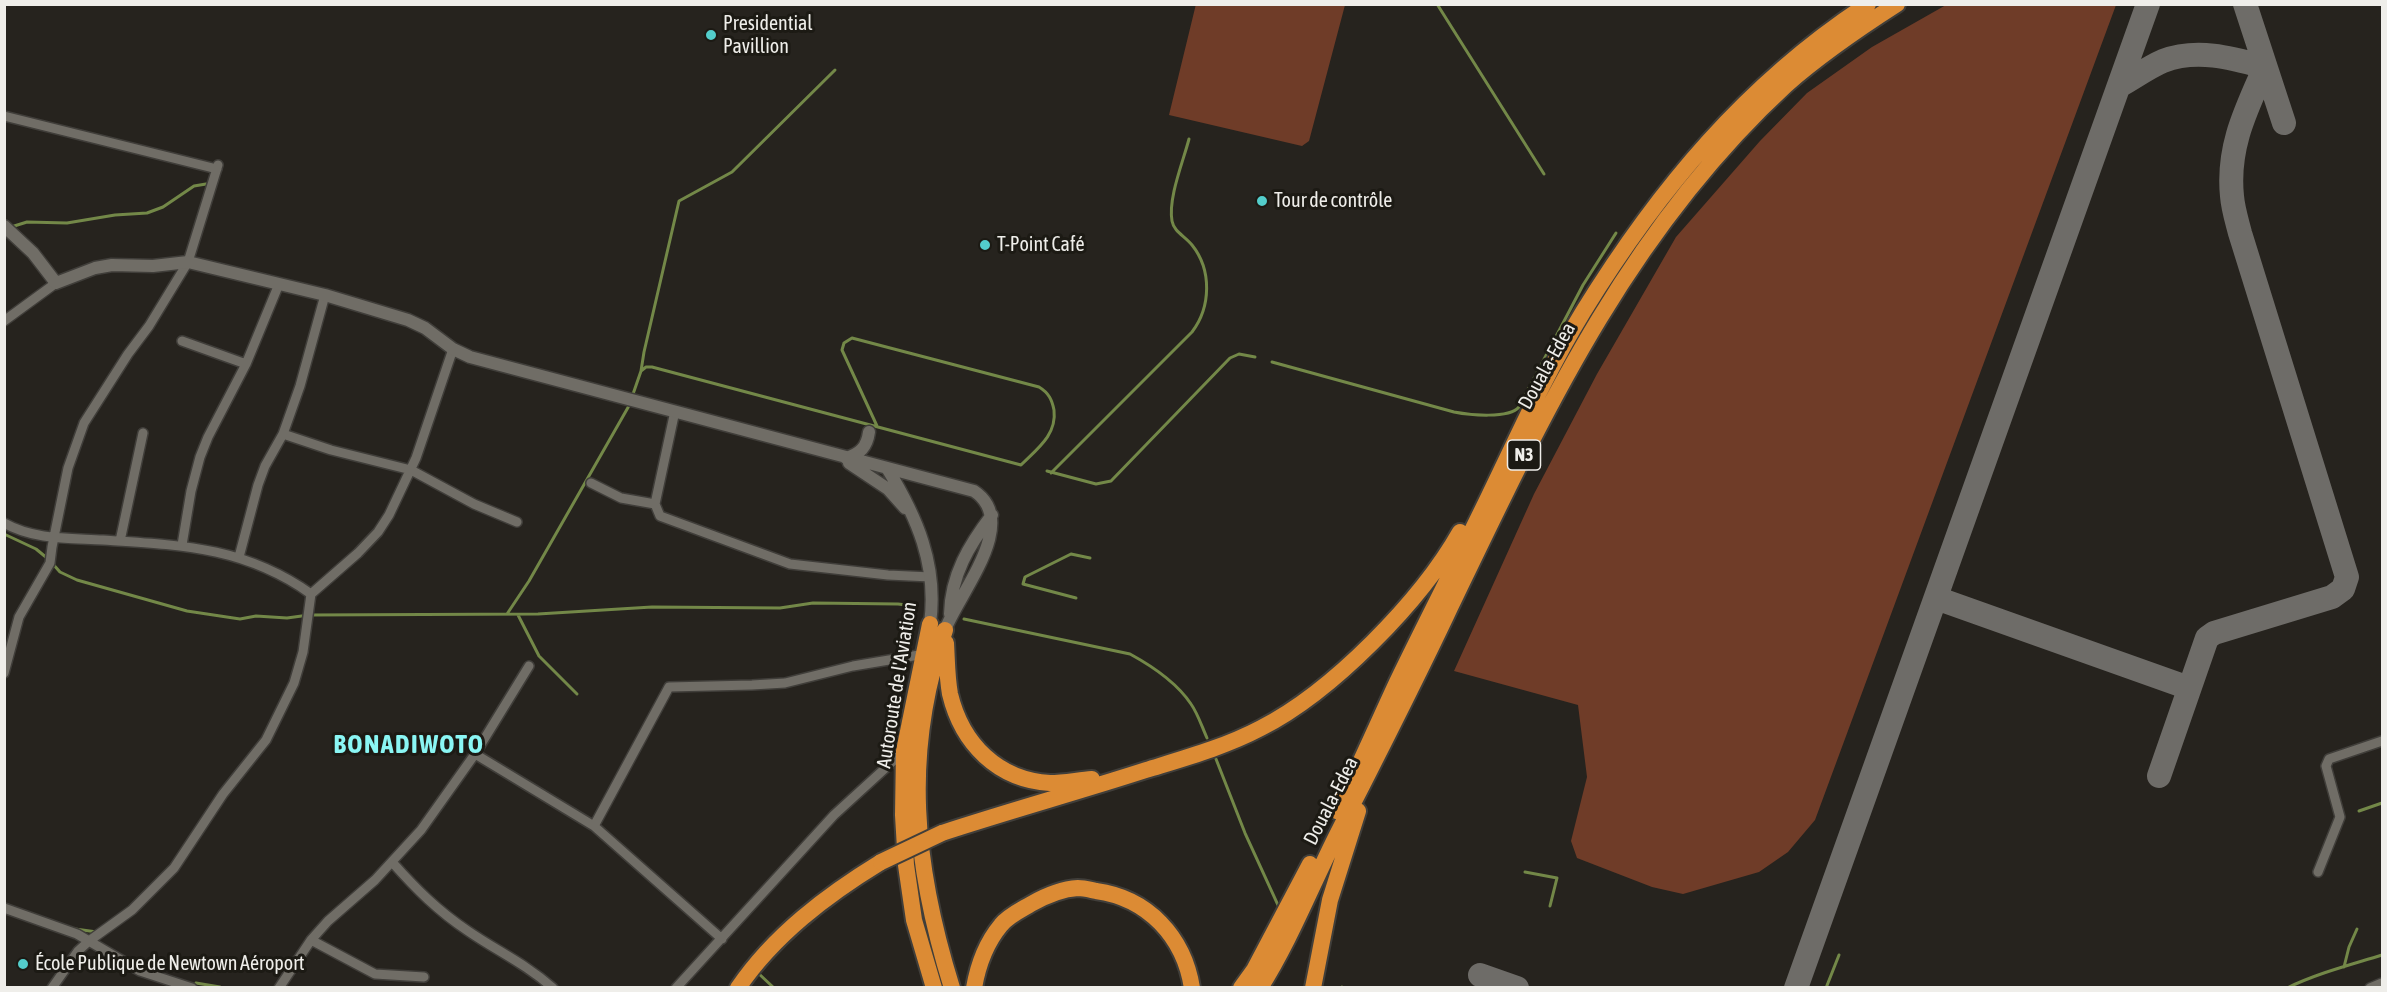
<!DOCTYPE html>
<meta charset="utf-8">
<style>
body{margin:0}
#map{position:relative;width:2387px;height:992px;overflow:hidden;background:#26231e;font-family:"Asap Condensed",sans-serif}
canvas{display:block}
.frame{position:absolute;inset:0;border:6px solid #efeeea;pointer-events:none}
</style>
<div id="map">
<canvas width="2387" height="992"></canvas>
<div class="frame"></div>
</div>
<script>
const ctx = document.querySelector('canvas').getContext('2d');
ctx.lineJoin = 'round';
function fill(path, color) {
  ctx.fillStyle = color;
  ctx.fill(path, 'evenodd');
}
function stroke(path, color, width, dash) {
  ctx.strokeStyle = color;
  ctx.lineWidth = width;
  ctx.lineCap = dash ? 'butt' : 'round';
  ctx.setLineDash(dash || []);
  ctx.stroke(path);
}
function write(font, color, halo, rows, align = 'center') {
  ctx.font = font + ' "Asap Condensed",sans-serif';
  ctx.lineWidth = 6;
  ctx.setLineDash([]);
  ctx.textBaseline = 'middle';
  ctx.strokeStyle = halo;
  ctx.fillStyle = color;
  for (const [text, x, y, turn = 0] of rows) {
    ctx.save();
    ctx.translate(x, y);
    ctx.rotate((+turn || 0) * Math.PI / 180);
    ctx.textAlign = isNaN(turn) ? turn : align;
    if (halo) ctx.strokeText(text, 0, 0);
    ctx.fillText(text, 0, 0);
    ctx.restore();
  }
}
const green = new Path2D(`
 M1196,4L1345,5L1309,141L1302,146L1169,115Z
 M1946,5H2116L1815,820L1788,852L1759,872L1683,894L1652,887L1577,858L1571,841L1587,777L1578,705L1454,671L1534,494L1597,374L1676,237L1760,141L1807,93L1872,47Z`);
const stream = new Path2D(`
 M1437,4L1544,174
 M11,227L27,222L67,223L115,215L147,213L163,207L194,186L206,184
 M1272,362L1454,412C1469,415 1509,419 1519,407L1583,285L1616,233
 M641,371L646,367H652L1021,465C1037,449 1057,435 1054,410C1052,400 1049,393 1039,387L852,338L844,343L842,350L877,426
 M632,397L641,371L644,352L679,201L732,172L835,70
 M1047,471L1096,484L1111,481L1230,358L1239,354L1255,357
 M1051,473L1192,332C1211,307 1212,270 1192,245C1185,236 1174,232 1172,221C1168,198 1183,162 1189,139
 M4,534L36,549L47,558
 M52,563L60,572L77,580L187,611L240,619L256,616L287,618L309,615L538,614L652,607L780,608L813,603L898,604L915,606
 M1076,598L1023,584L1025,577L1071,554L1090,558
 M507,614L529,581L630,404
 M518,615L539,656L577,694
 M964,619L1130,654C1152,666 1177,683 1191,704C1198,714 1202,727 1207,738
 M1216,759L1245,833L1278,905
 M2359,811L2382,803
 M1525,872L1557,878L1550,906
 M75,929L97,932
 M2344,967L2349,947L2357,929
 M757,972L774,988
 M196,983L220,987
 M1342,987L1344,988
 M1826,988L1839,955
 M2287,988C2318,973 2350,965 2382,955`);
const taxiway = new Path2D(`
 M2245,4L2284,123
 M2121,85C2135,77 2149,67 2163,61C2197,48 2232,58 2265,67C2246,110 2227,147 2232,196C2233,209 2237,221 2240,233L2347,577L2343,589L2332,597L2214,633L2207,638L2159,776
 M1936,598L2189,688
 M1480,975L1517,988
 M1796,988L2148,4`);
const street = new Path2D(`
 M4,116L217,169
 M4,321L56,283
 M182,341L246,364
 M675,411L655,504L660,516L790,564L888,575L931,577
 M283,434L331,450L411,470L474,504L517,522
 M591,483L621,498L655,504
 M4,523C34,540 70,538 103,540C181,545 245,547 311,594
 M120,541L143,433
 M182,545L191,491L200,457L208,437L246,364L279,284
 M239,557L258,485L265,466L283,434L300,386L325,295
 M4,673L19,617L50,563L52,547L68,468L84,423L128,354L149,326L188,262L218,165
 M475,754L594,826L722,939
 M594,826L669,687L752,685L785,683L853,666L925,654
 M392,862C416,889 438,911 468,931C497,951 526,964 553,988
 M2318,872L2340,817L2326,766L2329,759L2382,741
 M4,908L77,934L140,971L192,988
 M311,940L375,974L424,977
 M52,988L78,951L89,941L132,910L174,868L223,794L266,740L294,683L303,652L311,594L358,553L378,532L389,515L416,458L453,349
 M279,988L311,940L328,921L375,880L421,830L475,754L529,666
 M676,988L834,815L903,752
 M2370,988L2382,983`);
const secondary = new Path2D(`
 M4,226L33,253L56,283L95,268L112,265L153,266L188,262L325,295L408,320L425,328L453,349L470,357L974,491C1021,522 959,593 945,630
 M846,458C860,454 867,447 869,432
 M849,463L888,489L905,508
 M887,468C917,517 938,565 930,624
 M950,614C951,575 969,545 992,515`);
const highway = new Path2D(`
 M930,624L904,751L903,815L906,865L914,920L934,988
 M945,630C902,753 914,866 952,988
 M946,643C947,660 947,678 950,694C962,744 998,780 1050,783C1064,783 1078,780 1092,779
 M1337,811C1358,769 1377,725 1397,682C1427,620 1459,558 1489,496C1519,434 1547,371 1583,312C1658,190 1747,83 1868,4
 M942,833C1009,811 1078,792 1146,770C1185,758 1225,747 1261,728C1332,692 1421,601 1460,532
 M738,988C774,935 827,895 881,862
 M974,988C978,965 986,943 1001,925C1008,916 1021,910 1031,904C1045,896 1061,889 1078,888C1084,888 1091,890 1096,891C1148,898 1184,937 1192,988
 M1241,988L1254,970L1310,864
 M1260,988C1291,939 1312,884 1338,833C1375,760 1412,688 1447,614C1540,421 1625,233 1786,85C1820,55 1858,29 1897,4
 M1313,988L1330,900L1358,811`);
const highwayBridge = new Path2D(`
 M881,862L942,833`);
const markers = [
 [711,35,6,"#53cdcb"],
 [1262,201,6,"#53cdcb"],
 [985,245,6,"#53cdcb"],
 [23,964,6,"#53cdcb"]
];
const shields = [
 [1524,455,33]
];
const shieldNames = [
 ["N3",1524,455]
];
const poiNames = [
 ["Presidential",723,24],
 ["Pavillion",723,47],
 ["Tour de contrôle",1274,201],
 ["T-Point Café",997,245],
 ["École Publique de Newtown Aéroport",35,964]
];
const streetNames = [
 ["Douala-Edea",1547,366,-61],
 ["Autoroute de l'Aviation",897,685,-81],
 ["Douala-Edea",1331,801,-63]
];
const districtNames = [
 ["BONADIWOTO",409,745]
];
fill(green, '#6f3c28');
stroke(stream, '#738848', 3);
stroke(taxiway, '#6e6c68', 24);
stroke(street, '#403e3a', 12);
stroke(secondary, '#403e3a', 15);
stroke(highway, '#403e3a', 20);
stroke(street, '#706d66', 9);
stroke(secondary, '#706d66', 12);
stroke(highway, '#dc8b34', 16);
stroke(highwayBridge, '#403e3a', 20, []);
stroke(highwayBridge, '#dc8b34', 16);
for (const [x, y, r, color] of markers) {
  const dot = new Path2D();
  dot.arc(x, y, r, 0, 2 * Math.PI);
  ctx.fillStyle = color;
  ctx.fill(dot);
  stroke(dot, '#1c1a14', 2);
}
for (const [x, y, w] of shields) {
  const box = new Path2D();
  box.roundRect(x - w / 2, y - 15, w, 30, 4.5);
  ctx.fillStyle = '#1c1a14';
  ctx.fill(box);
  stroke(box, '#efeeea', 1.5);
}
write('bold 18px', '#efeeea', null, shieldNames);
write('20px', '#efeeea', '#1c1a14', poiNames, 'left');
write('20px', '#efeeea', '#1c1a14', streetNames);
ctx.letterSpacing = '1.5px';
write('bold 26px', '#8af6f4', '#1c1a14', districtNames);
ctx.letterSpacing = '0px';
</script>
